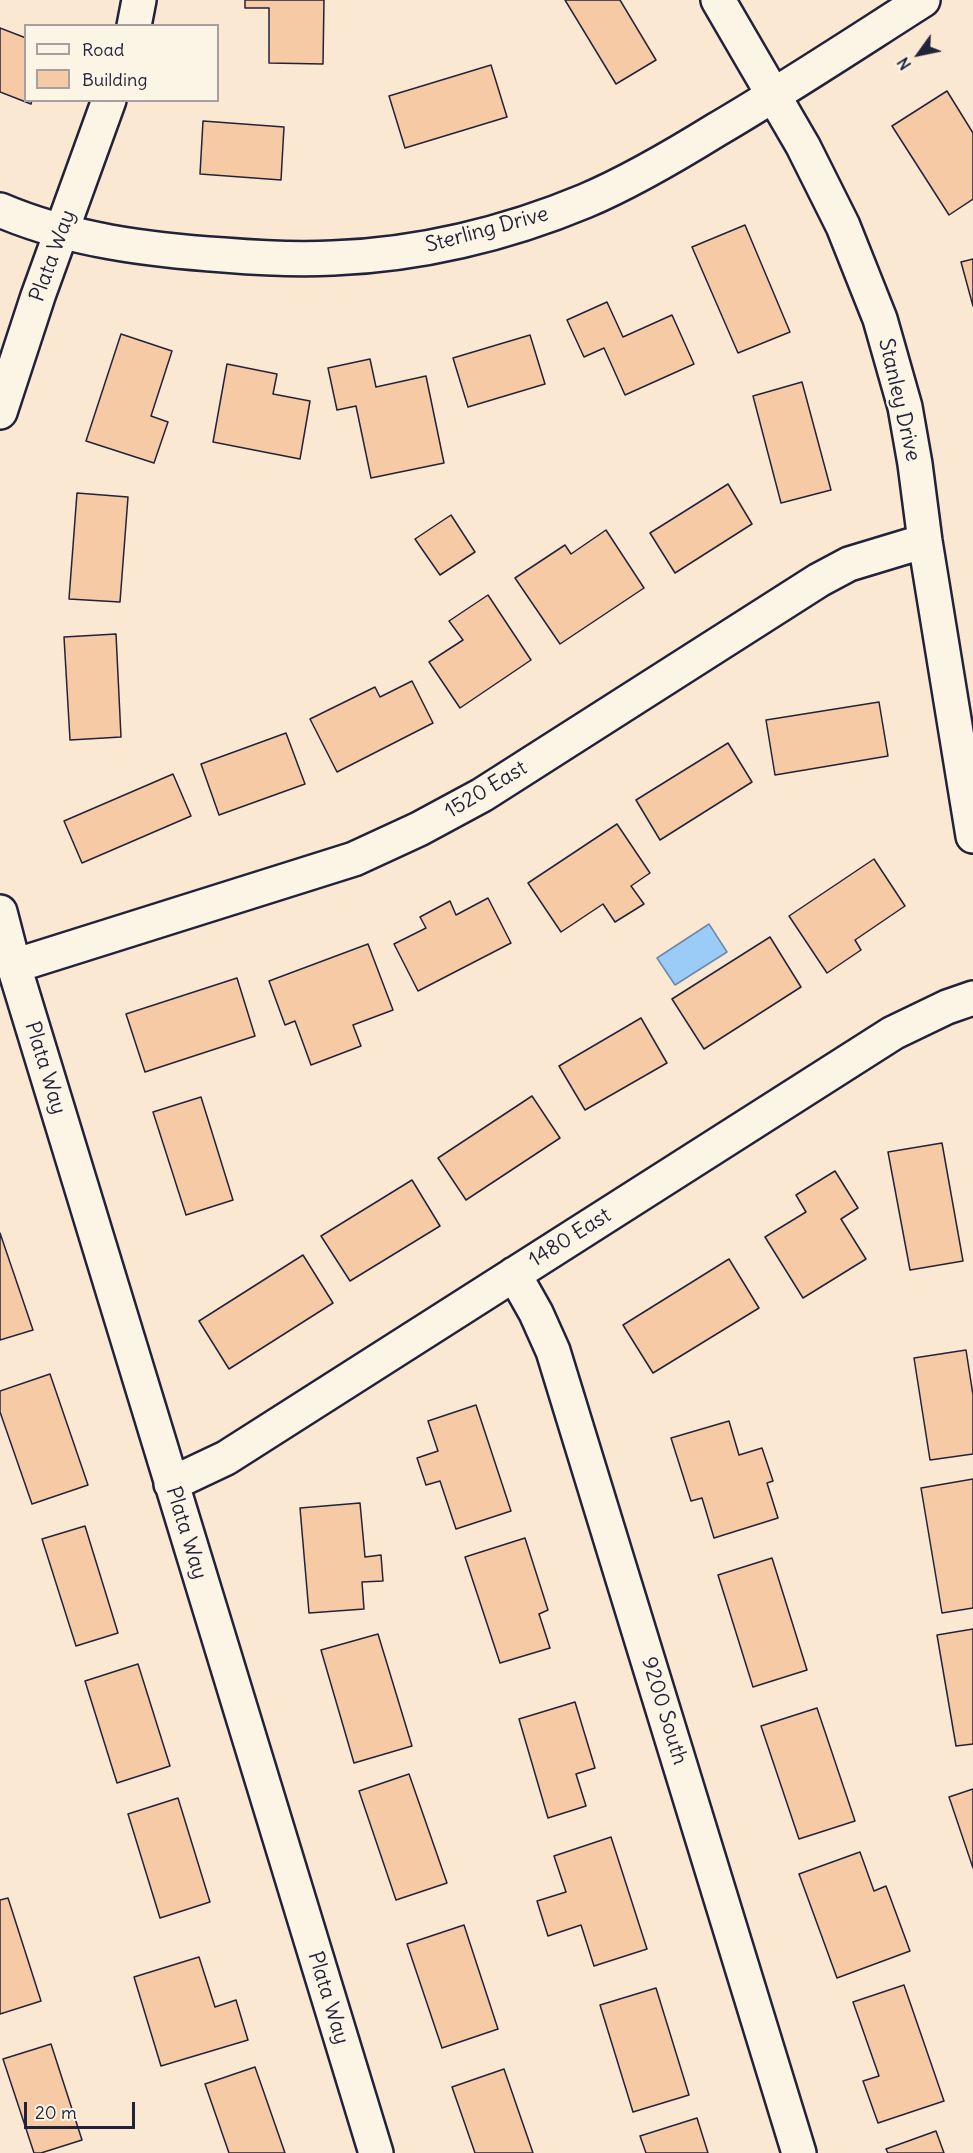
<!DOCTYPE html>
<style>
body{margin:0}
#map{position:relative;width:973px;height:2153px;overflow:hidden;background:#fae8d2;font-family:Delius,sans-serif}
canvas{display:block}
.legend{position:absolute;left:24px;top:24px;width:195px;height:78px;box-sizing:border-box;background:#fcf5e5;border:2px solid #a5a1a1;margin:0;padding:8px 10px;list-style:none;font-size:18px;color:#22223b}
.legend li{display:flex;align-items:center;gap:12px;height:30px}
.legend b{width:30px;border:2px solid #a5a1a1}
.north{position:absolute;left:889px;top:24px;width:60px;height:60px;-webkit-text-stroke:4px #fcf5e5;paint-order:stroke;rotate:237deg;font-size:16px;font-weight:700;line-height:24px;text-align:center;color:#22223b}
.north::after{content:'';display:block;margin:auto;width:21px;height:27px;background:#22223b;clip-path:polygon(50% 0,100% 100%,50% 72%,0 100%)}
.scale{position:absolute;left:24px;top:2102px;width:111px;height:27px;box-sizing:border-box;border:3px solid #22223b;border-top:0;padding-left:8px;font-size:18px;line-height:21px;white-space:nowrap;color:#22223b;-webkit-text-stroke:4px #fcf5e5;paint-order:stroke}
</style>
<div id="map">
<canvas width="973" height="2153"></canvas>
<ul class="legend">
<li><b style="height:8px;background:#fcf5e5"></b>Road</li>
<li><b style="height:16px;background:#f5caa4"></b>Building</li>
</ul>
<div class="north">N</div>
<div class="scale">20 m</div>
</div>
<script>
const ctx = document.querySelector('canvas').getContext('2d');
ctx.lineJoin = 'round';
function fill(path, color) {
  ctx.fillStyle = color;
  ctx.fill(path, 'evenodd');
}
function stroke(path, color, width, dash) {
  ctx.strokeStyle = color;
  ctx.lineWidth = width;
  ctx.lineCap = dash ? 'butt' : 'round';
  ctx.setLineDash(dash || []);
  ctx.stroke(path);
}
function write(font, color, halo, rows, align = 'center') {
  ctx.font = font + ' Delius,sans-serif';
  ctx.lineWidth = 4.5;
  ctx.setLineDash([]);
  ctx.textBaseline = 'middle';
  ctx.strokeStyle = halo;
  ctx.fillStyle = color;
  for (const [text, x, y, turn = 0] of rows) {
    ctx.save();
    ctx.translate(x, y);
    ctx.rotate((+turn || 0) * Math.PI / 180);
    ctx.textAlign = isNaN(turn) ? turn : align;
    if (halo) ctx.strokeText(text, 0, 0);
    ctx.fillText(text, 0, 0);
    ctx.restore();
  }
}
const water = new Path2D(`
 M709,924L727,952L675,985L657,958Z`);
const building = new Path2D(`
 M245,0H324L323,64L269,63V8H245Z
 M565,0H620L656,60L616,84Z
 M0,28L26,38V100H32L31,104L0,92Z
 M491,65L507,117L405,148L389,96Z
 M947,91L973,133V199L949,215L892,126Z
 M203,121L284,127L281,180L200,174Z
 M745,225L790,332L738,353L692,247Z
 M973,259V306L961,262Z
 M607,302L623,337L672,315L694,364L625,395L604,348L584,357L567,320Z
 M121,334L172,351L151,416L168,422L154,463L86,441Z
 M530,335L545,384L468,407L453,358Z
 M370,359L376,387L426,376L444,463L371,478L356,406L337,410L328,368Z
 M227,364L277,374L273,394L310,401L300,459L213,442Z
 M802,382L831,490L781,503L753,396Z
 M728,484L752,524L675,573L650,533Z
 M77,493L128,497L120,602L69,599Z
 M451,515L475,552L440,575L415,539Z
 M606,530L644,588L560,644L515,578L565,545L571,554Z
 M488,595L531,660L460,708L429,662L463,640L449,621Z
 M116,634L121,737L70,740L64,637Z
 M412,681L433,723L337,772L310,719L375,687L380,697Z
 M879,702L888,756L775,775L766,720Z
 M286,733L305,784L219,815L201,764Z
 M728,743L752,782L660,840L636,800Z
 M173,774L191,816L82,863L64,821Z
 M617,824L650,873L631,886L644,904L615,922L603,904L561,932L528,883Z
 M874,859L905,906L855,940L861,950L827,973L789,916Z
 M488,898L511,943L418,991L394,944L426,928L420,917L450,901L456,915Z
 M770,937L801,987L704,1049L672,999Z
 M368,944L393,1010L353,1025L361,1046L311,1065L295,1021L285,1025L269,981Z
 M237,978L255,1036L145,1072L126,1014Z
 M641,1018L667,1063L585,1110L559,1066Z
 M532,1096L560,1138L466,1200L438,1158Z
 M201,1097L233,1200L186,1215L153,1112Z
 M942,1143L963,1261L910,1270L888,1152Z
 M835,1171L858,1208L841,1219L866,1259L803,1298L765,1237L806,1212L796,1195Z
 M412,1180L440,1226L350,1281L321,1236Z
 M0,1233L33,1330L0,1340Z
 M303,1255L333,1303L229,1369L199,1321Z
 M729,1259L759,1308L653,1373L623,1325Z
 M966,1350L973,1395V1454L930,1460L914,1358Z
 M50,1374L88,1485L32,1504L0,1412V1391Z
 M476,1405L511,1511L456,1529L440,1481L426,1485L417,1458L438,1451L428,1421Z
 M729,1421L739,1455L762,1448L773,1481L767,1483L778,1518L714,1538L702,1498L691,1501L671,1438Z
 M973,1479V1608L942,1613L921,1488Z
 M360,1503L365,1557L381,1555L383,1581L362,1582L364,1609L309,1613L300,1508Z
 M85,1526L118,1633L76,1646L42,1539Z
 M525,1538L548,1610L539,1614L550,1648L500,1663L465,1557Z
 M772,1558L807,1670L753,1687L718,1575Z
 M973,1629V1744L956,1746L937,1635Z
 M378,1634L412,1746L354,1763L321,1650Z
 M138,1664L170,1766L117,1783L85,1681Z
 M575,1702L595,1768L576,1774L586,1806L548,1818L519,1719Z
 M817,1708L855,1821L799,1839L761,1726Z
 M409,1774L447,1883L396,1900L359,1791Z
 M973,1789V1868L949,1797Z
 M178,1798L210,1902L160,1918L128,1814Z
 M611,1837L647,1949L594,1966L581,1925L548,1936L537,1901L566,1892L554,1856Z
 M860,1852L874,1891L886,1886L910,1951L837,1978L799,1874Z
 M8,1898L41,2001L0,2014V1900Z
 M464,1925L498,2029L442,2048L407,1944Z
 M199,1957L215,2007L236,2000L248,2040L161,2066L134,1977Z
 M904,1985L944,2101L878,2123L863,2081L879,2076L853,2002Z
 M656,1988L689,2095L633,2112L600,2005Z
 M51,2044L82,2140L41,2153H34L3,2059Z
 M255,2067L285,2153H229L205,2084Z
 M504,2069L533,2153H475L452,2087Z
 M697,2118L708,2153H646L640,2136Z
 M936,2131L944,2153H888L886,2149Z`);
const minor = new Path2D(`
 M718,0L803,146L843,226L880,319L905,407L915,464L925,541L973,836
 M134,26L139,0
 M0,210C70,240 148,250 224,255C260,258 297,260 333,258C418,255 506,234 585,201C630,182 674,156 716,130C786,89 854,44 923,0
 M0,412L38,296L109,100
 M0,912L14,966L376,2153
 M14,966L354,859L419,829L482,795L819,580L849,564L925,541
 M514,1274L536,1313L553,1351L799,2153
 M171,1484L226,1458L893,1033L947,1007L973,998`);
const streetNames = [
 ["Sterling Drive",487,230,-15],
 ["Plata Way",53,256,-70],
 ["Stanley Drive",899,400,77],
 ["1520 East",486,790,-31],
 ["Plata Way",45,1068,73],
 ["1480 East",570,1238,-32],
 ["Plata Way",186,1533,73],
 ["9200 South",664,1711,73],
 ["Plata Way",328,1998,73]
];
fill(water, '#9bcbf7');
stroke(water, '#6b87ac', 1.5);
fill(building, '#f5caa4');
stroke(building, '#22223b', 1.5);
stroke(minor, '#22223b', 38);
stroke(minor, '#fcf5e5', 33);
write('21px', '#22223b', '#fcf5e5', streetNames);
</script>
